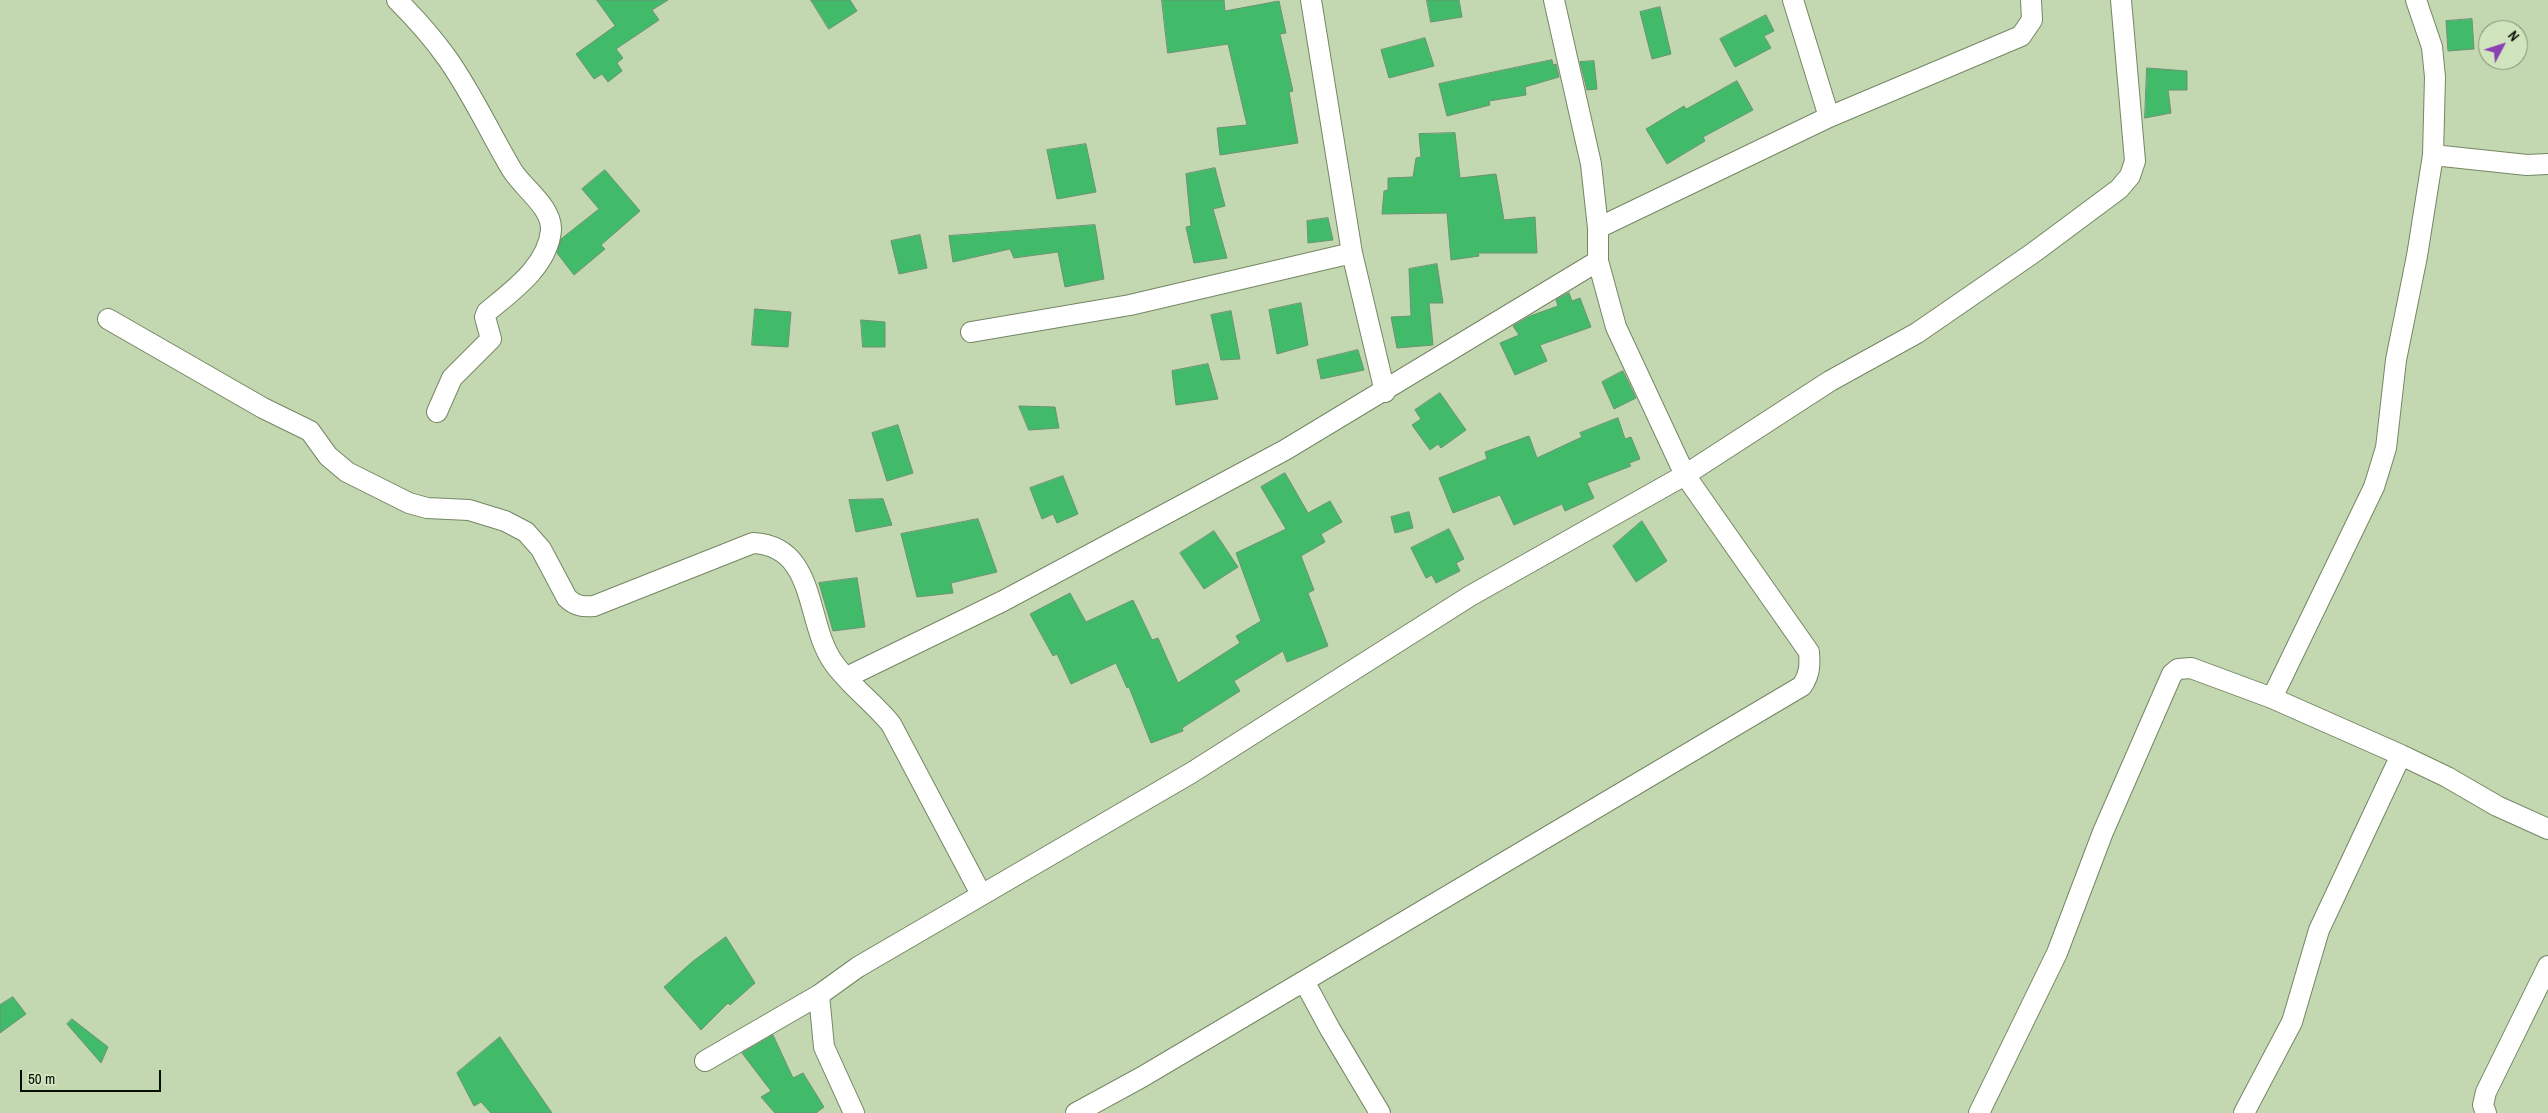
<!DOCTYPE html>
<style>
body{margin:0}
#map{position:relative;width:2548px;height:1113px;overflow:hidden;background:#c3d8b1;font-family:"Archivo Narrow",sans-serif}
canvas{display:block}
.north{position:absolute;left:2478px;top:20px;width:50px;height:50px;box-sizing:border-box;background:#d0e5be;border:1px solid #808f73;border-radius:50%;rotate:50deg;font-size:14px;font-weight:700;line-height:20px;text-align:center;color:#080e03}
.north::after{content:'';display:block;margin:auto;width:18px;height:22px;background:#8a41b4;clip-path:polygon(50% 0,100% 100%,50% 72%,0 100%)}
.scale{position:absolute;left:20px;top:1070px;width:141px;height:22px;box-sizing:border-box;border:2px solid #080e03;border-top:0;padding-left:6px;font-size:15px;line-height:18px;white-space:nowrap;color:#080e03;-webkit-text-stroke:4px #d0e5be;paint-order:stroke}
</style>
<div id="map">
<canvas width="2548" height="1113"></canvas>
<div class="north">N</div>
<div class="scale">50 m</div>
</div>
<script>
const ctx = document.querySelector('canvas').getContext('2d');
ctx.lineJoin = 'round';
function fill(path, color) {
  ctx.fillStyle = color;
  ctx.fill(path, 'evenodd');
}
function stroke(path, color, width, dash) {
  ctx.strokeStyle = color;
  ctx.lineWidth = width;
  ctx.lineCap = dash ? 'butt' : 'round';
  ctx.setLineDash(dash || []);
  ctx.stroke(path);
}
const building = new Path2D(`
 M597,0H668L652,10L659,20L616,49L623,58L617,63L622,71L608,82L602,74L594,79L576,54L615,26Z
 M811,0H850L857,11L829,29Z
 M1162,0H1224L1225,11L1279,1L1286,33L1280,34L1293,91L1289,92L1298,143L1220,155L1217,128L1247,125L1228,44L1168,53Z
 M1427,0H1459L1462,17L1431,22Z
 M1660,7L1671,54L1652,59L1640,12Z
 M1766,15L1774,31L1764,36L1771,48L1735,67L1720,39Z
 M2472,19L2474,49L2448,51L2446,21Z
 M1425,38L1434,66L1389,78L1381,50Z
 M1552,60L1553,65L1556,64L1559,77L1525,87L1526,95L1489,101L1490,105L1447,116L1439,84Z
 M1594,61L1597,89L1587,90L1580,62Z
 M2147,68L2187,71V90H2168L2171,113L2145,118Z
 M1737,81L1753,110L1703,137L1705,141L1667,164L1646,129L1684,106L1686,109Z
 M1455,133L1460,178L1496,174L1504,220L1535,217L1537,253H1478L1479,256L1451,260L1447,213L1382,214L1384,191L1388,190V178L1413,177L1416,158L1421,157L1419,134Z
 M1086,144L1096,192L1057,199L1047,150Z
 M1215,168L1225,206L1213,209L1227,258L1194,263L1186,227L1191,226L1186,174Z
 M605,170L640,211L601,245L605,249L574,275L557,253L561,239L599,209L582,189Z
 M1328,218L1333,240L1308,243L1307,221Z
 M1095,225L1104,279L1065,287L1058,252L1014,258L1010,249L953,262L949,236Z
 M920,235L927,268L899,274L891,241Z
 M1437,264L1443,303H1429L1433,345L1397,348L1391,317L1411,316L1409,269Z
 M1569,293L1572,301L1580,298L1591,327L1540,345L1547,361L1515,375L1500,343L1519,335L1513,326L1530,316L1558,306L1556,300Z
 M1301,303L1308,345L1277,354L1269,310Z
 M755,309L791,312L788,347L752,345Z
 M1231,311L1240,359L1221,360L1211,315Z
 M861,320L885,322V347H863Z
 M1358,350L1364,370L1321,379L1317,360Z
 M1208,364L1218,399L1176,405L1172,371Z
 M1623,371L1636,398L1614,409L1602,382Z
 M1440,393L1466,430L1441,448L1438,444L1430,450L1412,425L1421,419L1415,410Z
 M1019,406L1055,407L1059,428L1029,430Z
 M1618,418L1625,439L1631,437L1640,459L1629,463L1631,466L1587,483L1594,498L1565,511L1562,504L1514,525L1500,495L1453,513L1439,478L1487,459L1485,452L1529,436L1537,458L1582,437L1580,433Z
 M898,425L913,473L887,481L872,433Z
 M1285,473L1308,513L1330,501L1342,522L1321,534L1325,542L1301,556L1314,590L1308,593L1328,646L1287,662L1283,651L1234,681L1240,691L1182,728L1183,731L1151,743L1129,687L1127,688L1116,663L1071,684L1057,654L1053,656L1030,614L1070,593L1086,622L1133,600L1152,640L1158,638L1178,683L1240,643L1236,636L1261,621L1236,553L1286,529L1261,487Z
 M1063,476L1078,514L1057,523L1053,514L1042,519L1030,488Z
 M883,499L892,525L856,532L849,500Z
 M1409,512L1413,528L1395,533L1391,517Z
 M978,519L997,572L951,583L953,593L917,597L901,534Z
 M1642,521L1667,561L1636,582L1613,546Z
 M1449,529L1464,559L1456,563L1460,571L1436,583L1432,575L1426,578L1411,548Z
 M1214,531L1238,567L1204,589L1180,553Z
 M857,578L865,627L833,631L819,583Z
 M726,937L755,983L730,1005L728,1003L701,1030L664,987L692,962Z
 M13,997L26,1014L0,1033V1005Z
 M72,1019L108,1047L101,1063L67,1024Z
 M773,1035L793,1078L803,1073L824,1107L816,1113H775L761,1097L771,1091L742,1053Z
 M500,1037L525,1074L552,1113H491L481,1102L474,1106L457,1073Z`);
const minor = new Path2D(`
 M397,0C415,18 432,37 447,58C472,93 490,133 512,170C523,188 552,207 551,230C548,266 512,291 487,312L485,317L491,339L452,378L437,412
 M1311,0L1352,253L1385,392
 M1793,0L1829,117
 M2433,155L2527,165L2548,164
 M1598,228L1829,117L2021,36L2032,20L2031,0
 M108,319L263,408L310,431L328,456L347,472L409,503L427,508L469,510L505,521L526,532L541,549L567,598C575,606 583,607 594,606L753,543C817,546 805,622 833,662C848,684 873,702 891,724L981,894
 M971,332L1130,305L1352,253
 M847,677L1003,601L1285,450L1598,261
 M2272,698L2374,487L2386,448L2396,360L2417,256L2433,155L2435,77L2432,47L2416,0
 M1304,981L1330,1029L1380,1113
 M819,995L824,1047L854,1113
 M705,1061L819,995L858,967L1191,773L1470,596L1685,475L1830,381L1917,333L2033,253L2119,189L2130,176L2135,161L2121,0
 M1076,1113L1142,1077L1802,686C1810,674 1810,665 1809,652L1685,475L1616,327L1598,261V228L1591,164L1554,0
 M1979,1113L2057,953L2103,832L2172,674L2178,669L2191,668L2272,698L2401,755L2447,777L2497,806L2548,829
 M2244,1113L2292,1022L2319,930L2401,755
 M2486,1113L2483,1105L2486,1092L2548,966`);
fill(building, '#41bb6a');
stroke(building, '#6d9175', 1);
stroke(minor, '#748763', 22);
stroke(minor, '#fff', 20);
</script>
